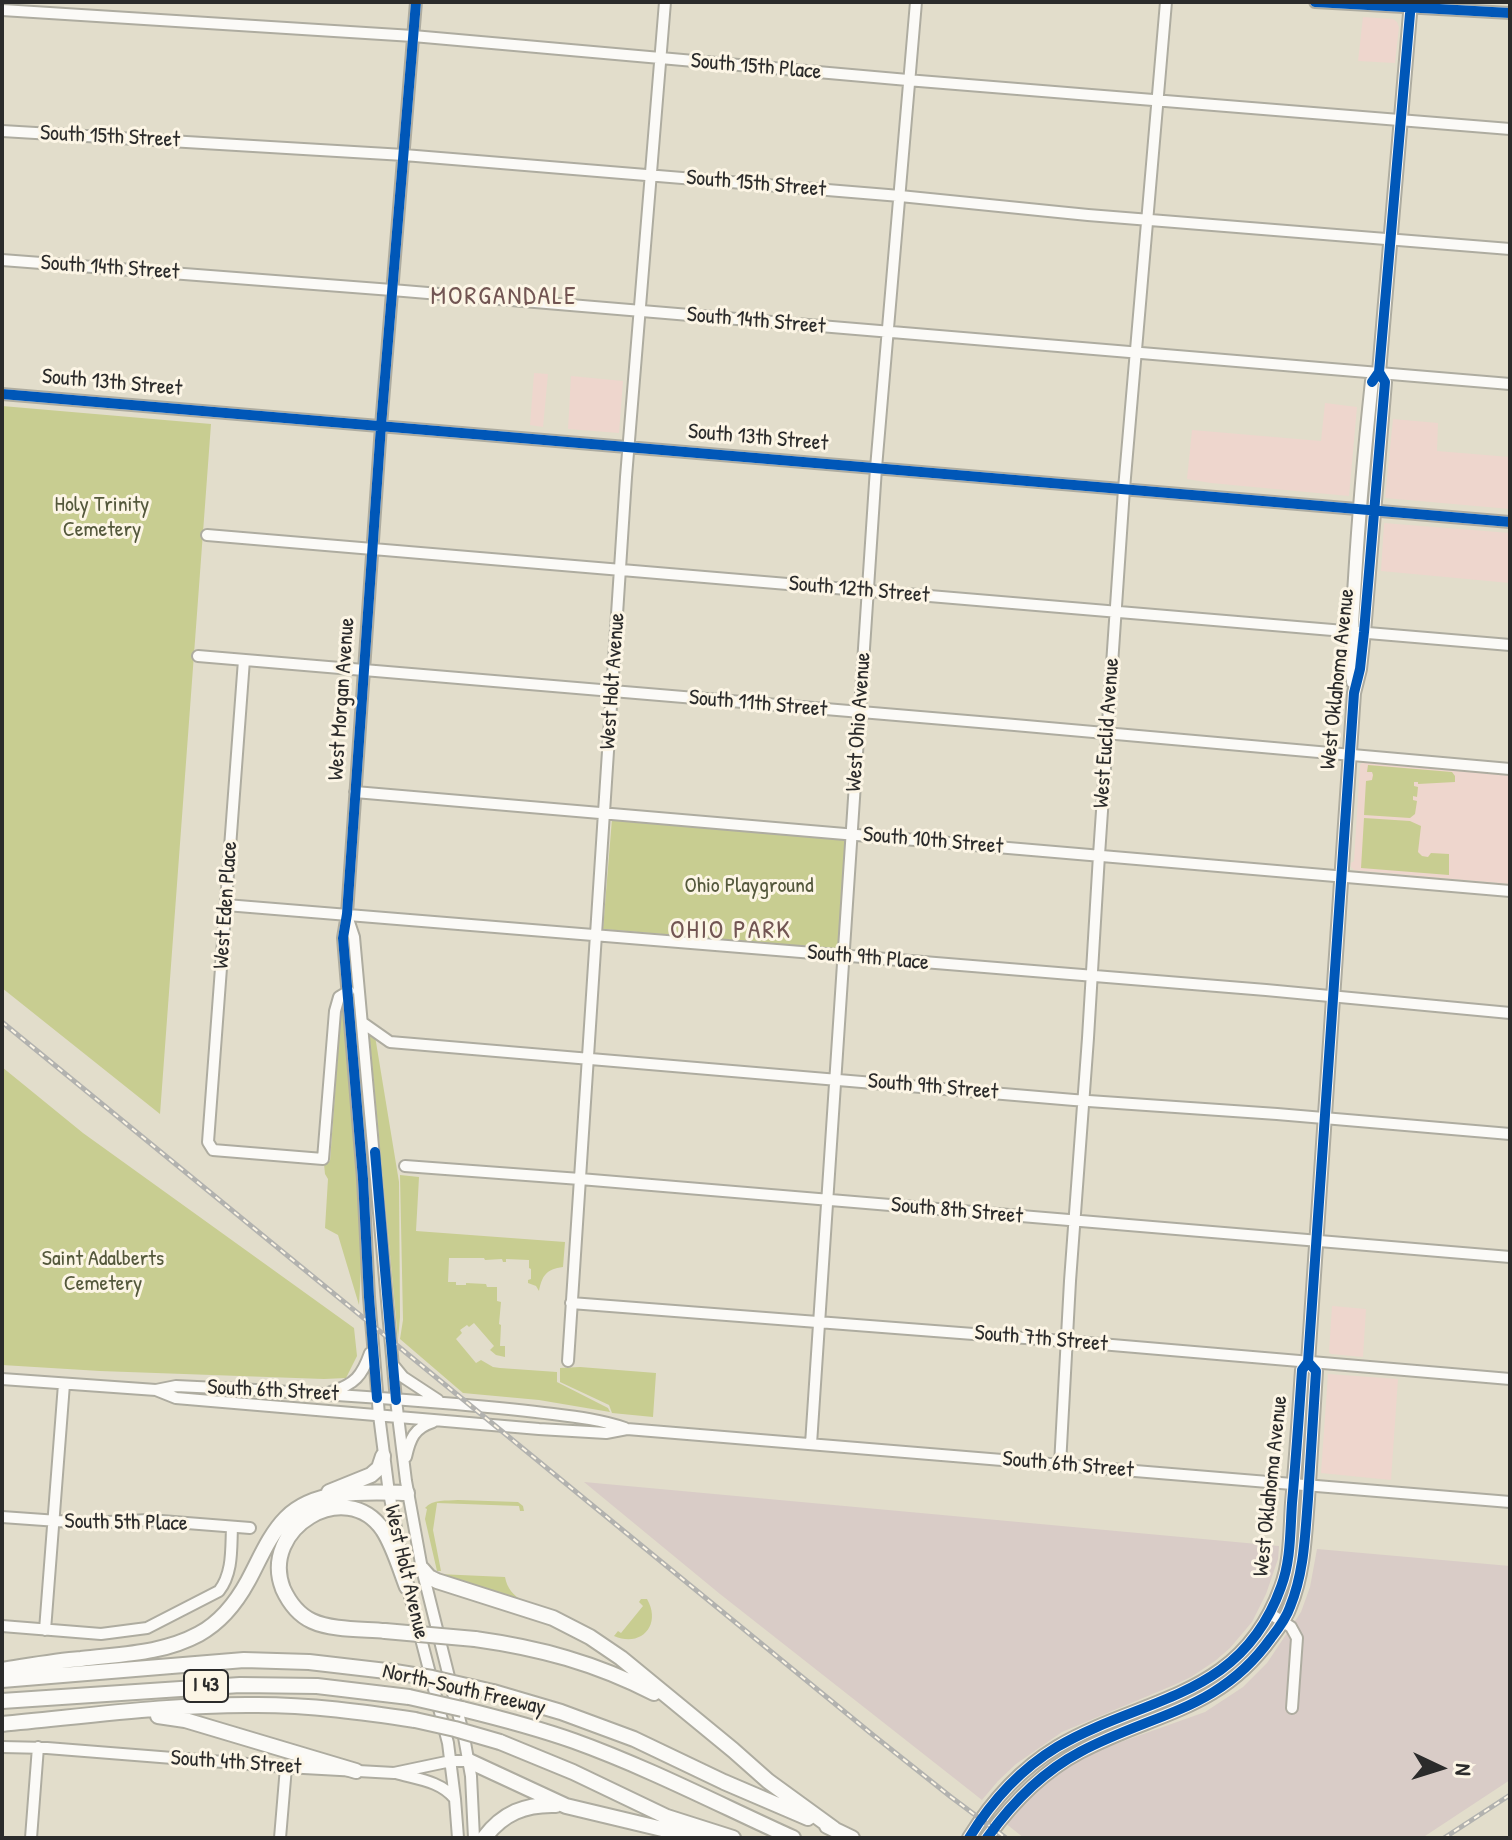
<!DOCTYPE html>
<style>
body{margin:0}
#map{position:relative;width:1512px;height:1840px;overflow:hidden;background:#e2ddcb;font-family:"Patrick Hand",sans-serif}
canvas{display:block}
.frame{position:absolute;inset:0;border:4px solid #2b2b2b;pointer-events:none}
.north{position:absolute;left:1400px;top:1728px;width:80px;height:80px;-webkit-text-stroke:6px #fcf5e5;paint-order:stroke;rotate:94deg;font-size:22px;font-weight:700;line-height:32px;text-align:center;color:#2b2b2b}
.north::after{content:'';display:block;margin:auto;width:28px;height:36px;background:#2b2b2b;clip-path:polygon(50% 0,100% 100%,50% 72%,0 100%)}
</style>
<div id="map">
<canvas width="1512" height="1840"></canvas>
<div class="frame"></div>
<div class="north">N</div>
</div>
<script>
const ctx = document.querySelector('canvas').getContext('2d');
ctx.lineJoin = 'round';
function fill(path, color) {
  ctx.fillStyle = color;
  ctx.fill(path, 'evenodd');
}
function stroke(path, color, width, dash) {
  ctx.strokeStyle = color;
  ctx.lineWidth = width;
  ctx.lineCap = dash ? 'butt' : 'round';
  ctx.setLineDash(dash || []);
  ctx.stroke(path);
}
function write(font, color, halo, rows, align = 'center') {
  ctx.font = font + ' "Patrick Hand",sans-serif';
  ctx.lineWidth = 6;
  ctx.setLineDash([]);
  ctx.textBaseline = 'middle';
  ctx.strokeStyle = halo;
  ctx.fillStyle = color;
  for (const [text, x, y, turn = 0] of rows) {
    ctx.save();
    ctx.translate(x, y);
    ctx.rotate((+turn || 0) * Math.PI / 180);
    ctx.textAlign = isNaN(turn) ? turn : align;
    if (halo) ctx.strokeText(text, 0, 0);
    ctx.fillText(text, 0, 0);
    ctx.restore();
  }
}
const built = new Path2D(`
 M1363,17L1393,19L1397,22L1399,27L1395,63L1358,61Z
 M534,373L548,374L543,427L530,425Z
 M571,376L623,381L619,433L568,429Z
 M1325,403L1357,407L1349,496L1211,483L1187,479L1192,430L1321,441Z
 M1393,419L1438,423L1437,451L1510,457V509L1385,498Z
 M1384,523L1510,533V583L1381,571Z
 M1364,761L1510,774V884L1354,870L1351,867V863L1354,861L1360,765Z
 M1332,1306L1366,1309L1363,1357L1331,1354L1329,1352Z
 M1328,1374L1398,1379L1391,1480L1321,1473Z`);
const industrial = new Path2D(`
 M584,1482L1279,1546L1278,1559L1266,1594L1252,1622L1230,1648L1215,1661L1191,1677L1174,1685L1062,1732L1016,1764L998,1781L982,1800L720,1594Z
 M1317,1549L1510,1566V1780L1422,1838H1024L1005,1823L1029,1797L1055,1775L1083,1758L1104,1748L1205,1712L1243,1687L1267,1663L1301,1612L1310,1587Z`);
const green = new Path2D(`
 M2,406L211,424L160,1114L2,988Z
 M1368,765L1452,772L1455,776V782L1418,784V782H1414V786L1418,787L1417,797L1413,796V800L1417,801L1415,814L1410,818L1364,815L1366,781L1372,780L1373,775L1372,772H1367Z
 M1364,818L1410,821L1421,826L1418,852L1422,856L1428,857L1431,853L1449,854V875L1361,868Z
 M612,819L846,838L838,949L603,929Z
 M341,1011H343L359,1180L362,1250L359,1305L338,1235L325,1228L328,1179L325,1174L324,1164L330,1161Z
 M369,1032L375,1036L399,1182L400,1317L398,1339Z
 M2,1067L83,1133L354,1328L357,1356L346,1378L324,1379L100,1371L2,1365Z
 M400,1175L419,1177L416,1231L565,1242L563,1267C546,1269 542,1276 539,1291L536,1286L528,1283V1280L531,1279V1269L529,1268V1260L506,1259V1262H503L502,1259L485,1260L484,1258H449L448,1282H456V1285H466V1283L486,1284L487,1287H497V1301L501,1302L499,1324L501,1325L500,1346H505V1357L496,1355L490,1350L494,1346L474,1323L469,1327L467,1325L460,1330L462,1333L456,1339L476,1363L481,1360L493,1367L500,1368L557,1372V1382L608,1408L610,1412L539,1400L463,1393L400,1339L403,1320Z
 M580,1367L656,1373L653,1417L612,1413L609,1405L560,1382V1368Z
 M458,1500L518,1502L523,1506L524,1511H520L519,1506L437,1503L433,1530L441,1571H437L425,1519L427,1509L425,1508C433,1499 446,1501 458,1500Z
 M438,1574L505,1577C507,1588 513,1596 524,1601V1604L446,1580Z
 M641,1599H647C662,1625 641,1648 614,1636L618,1631L621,1633L643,1606L639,1602Z`);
const minor = new Path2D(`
 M1315,2L1510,13
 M2,10L413,36L919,81L1510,129
 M2,131L404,155L900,196L1088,215L1510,249
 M2,260L392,290L1510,384
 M2,394L1510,522
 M207,535L1510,645
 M198,656C635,694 1073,728 1510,769
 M244,660L208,1142L213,1150L323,1159L335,1011L339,997L349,991
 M355,792L1510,891
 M226,905L1266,990L1510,1013
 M347,916L354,937L396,1400L406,1481L422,1569L464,1737L471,1776L474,1838
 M363,1023L390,1042L1074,1100L1277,1114L1510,1134
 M405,1166L580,1179L1510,1257
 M571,1303L1077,1342L1510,1379
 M568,1361L626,477L665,2
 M394,1366L403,1377L438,1400
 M2,1379L156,1390L176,1386C270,1390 363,1396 456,1404C489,1407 521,1410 553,1414C578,1417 602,1420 625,1428
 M156,1390L176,1398L539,1429L606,1433L627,1429L1510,1502
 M331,1392C355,1384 362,1376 370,1353
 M811,1444L876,468L916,2
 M406,1457C410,1439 414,1428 433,1422
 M1060,1465L1070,1281L1088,1038L1099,855L1124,489L1166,2
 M2,1517L86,1523L149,1520L250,1528
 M402,1558L389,1493L379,1415L369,1297L363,1179L343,938L347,914L381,426L416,2
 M406,1581L448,1743L455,1799L458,1838
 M1269,1613L1291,1627L1297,1638L1292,1708
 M2,1626L101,1634L147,1628L219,1591C233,1573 231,1549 232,1527
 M45,1630L64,1384
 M2,1747L47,1748L286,1767L394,1773L451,1761H469
 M396,1773C417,1779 441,1781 455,1799
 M31,1838L38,1747
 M280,1838L286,1767`);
const major = new Path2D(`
 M1353,682C1349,648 1353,612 1355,578C1359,512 1365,446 1372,381L1379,372L1411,2
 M969,1838C991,1802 1021,1769 1057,1747C1144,1696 1241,1699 1281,1587C1291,1561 1290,1531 1292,1503C1296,1459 1299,1415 1302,1370L1308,1362L1354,693L1360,669L1364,632L1385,382L1379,372
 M987,1838C1012,1803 1042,1772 1080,1752C1153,1713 1219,1711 1271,1638C1278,1629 1286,1619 1290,1607C1304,1573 1305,1536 1308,1499C1311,1457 1313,1414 1316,1371L1308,1362`);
const highway = new Path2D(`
 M329,1492L371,1475L379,1468L383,1456
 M422,1569L429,1577L437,1581L553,1618L590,1637L621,1658L733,1750L768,1781L834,1829
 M385,1631C363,1629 331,1630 312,1621C299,1615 289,1602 283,1589C259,1528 346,1476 383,1530C394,1547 400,1569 407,1587
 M475,1639C540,1648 595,1663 654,1693
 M2,1670C28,1666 54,1661 81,1659C121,1654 162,1654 199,1634C221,1622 236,1603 248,1581C259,1561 269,1535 286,1518C316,1488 368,1492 407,1493
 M2,1680L244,1660L309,1662L395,1672
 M493,1692L561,1712L634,1739L724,1782L808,1818
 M2,1701L240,1685L317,1686L409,1697
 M462,1709C499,1718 537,1728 574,1741C649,1768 720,1805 793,1838
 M158,1716L185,1720L356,1771
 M2,1724C87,1716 172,1704 257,1705C311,1705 363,1712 415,1720
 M500,1742L573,1772L667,1817L733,1838
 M469,1761L566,1806L700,1838
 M827,1826L852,1838
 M484,1838C503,1813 525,1804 556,1805`);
const rail = new Path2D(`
 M2,1022L873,1735L951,1797L1006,1838
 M1444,1838L1510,1795`);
const highwayBridge = new Path2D(`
 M385,1631L475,1639
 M395,1672L432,1678L493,1692
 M409,1697L462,1709
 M415,1720L455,1729L500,1742`);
const cycleway = new Path2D(`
 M1315,2L1510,13
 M1372,382L1379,372L1411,2
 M2,394L1510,522
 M375,1152L396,1400
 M377,1398L369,1297L363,1179L343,938L347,914L381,426L416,2
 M969,1838C991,1802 1021,1769 1057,1747C1144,1696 1241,1699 1281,1587C1291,1561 1290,1531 1292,1503C1296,1459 1299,1415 1302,1370L1308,1362L1354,693L1360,669L1364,632L1385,382L1379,372
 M987,1838C1012,1803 1042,1772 1080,1752C1153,1713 1219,1711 1271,1638C1278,1629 1286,1619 1290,1607C1304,1573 1305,1536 1308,1499C1311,1457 1313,1414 1316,1371L1308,1362`);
const shields = [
 [206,1686,44]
];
const shieldNames = [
 ["I 43",206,1686]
];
const streetNames = [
 ["South 15th Place",756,67,5],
 ["South 15th Street",110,137,3],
 ["South 15th Street",756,184,5],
 ["South 14th Street",110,268,4],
 ["South 14th Street",756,321,5],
 ["South 13th Street",112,383,5],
 ["South 13th Street",758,438,5],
 ["South 12th Street",859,590,5],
 ["West Oklahoma Avenue",1338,679,-84],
 ["West Holt Avenue",613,681,-86],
 ["West Morgan Avenue",342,699,-86],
 ["South 11th Street",758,704,5],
 ["West Ohio Avenue",859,722,-86],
 ["West Euclid Avenue",1107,733,-86],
 ["South 10th Street",933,841,5],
 ["West Eden Place",226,905,-86],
 ["South 9th Place",868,958,5],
 ["South 9th Street",933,1087,5],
 ["South 8th Street",957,1211,5],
 ["South 7th Street",1041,1339,5],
 ["South 6th Street",273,1391,3],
 ["South 6th Street",1068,1465,5],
 ["West Oklahoma Avenue",1271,1486,-84],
 ["South 5th Place",126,1523,1],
 ["West Holt Avenue",406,1572,77],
 ["North-South Freeway",464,1690,13],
 ["South 4th Street",236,1763,4]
];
const parkNames = [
 ["Holy Trinity",102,505],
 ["Cemetery",102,530],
 ["Ohio Playground",749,886],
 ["Saint Adalberts",103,1259],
 ["Cemetery",103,1284]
];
const quarterNames = [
 ["MORGANDALE",504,297],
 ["OHIO PARK",731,931]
];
fill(built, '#eed6cd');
fill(industrial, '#d9ccc7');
fill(green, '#c8cd91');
stroke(minor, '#aeaca0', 14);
stroke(major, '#aeaca0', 16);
stroke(highway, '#aeaca0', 18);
stroke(minor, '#fbfaf7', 10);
stroke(major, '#fbfaf7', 12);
stroke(highway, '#fbfaf7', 14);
stroke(rail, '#b2b2af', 5);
stroke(rail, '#fcf5e5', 2, [6]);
stroke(highwayBridge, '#aeaca0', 18, []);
stroke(highwayBridge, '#fbfaf7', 14);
stroke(cycleway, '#0057b8', 10);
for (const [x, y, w] of shields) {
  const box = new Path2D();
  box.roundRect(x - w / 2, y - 16, w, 32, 6);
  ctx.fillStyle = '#fcf5e5';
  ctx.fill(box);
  stroke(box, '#2b2b2b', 2);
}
write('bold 20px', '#2b2b2b', null, shieldNames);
write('22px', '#2b2b2b', '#fcf5e5', streetNames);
write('22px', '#54583c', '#fcf5e5', parkNames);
ctx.letterSpacing = '2px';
write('26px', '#725553', '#fcf5e5', quarterNames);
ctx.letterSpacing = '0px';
</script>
